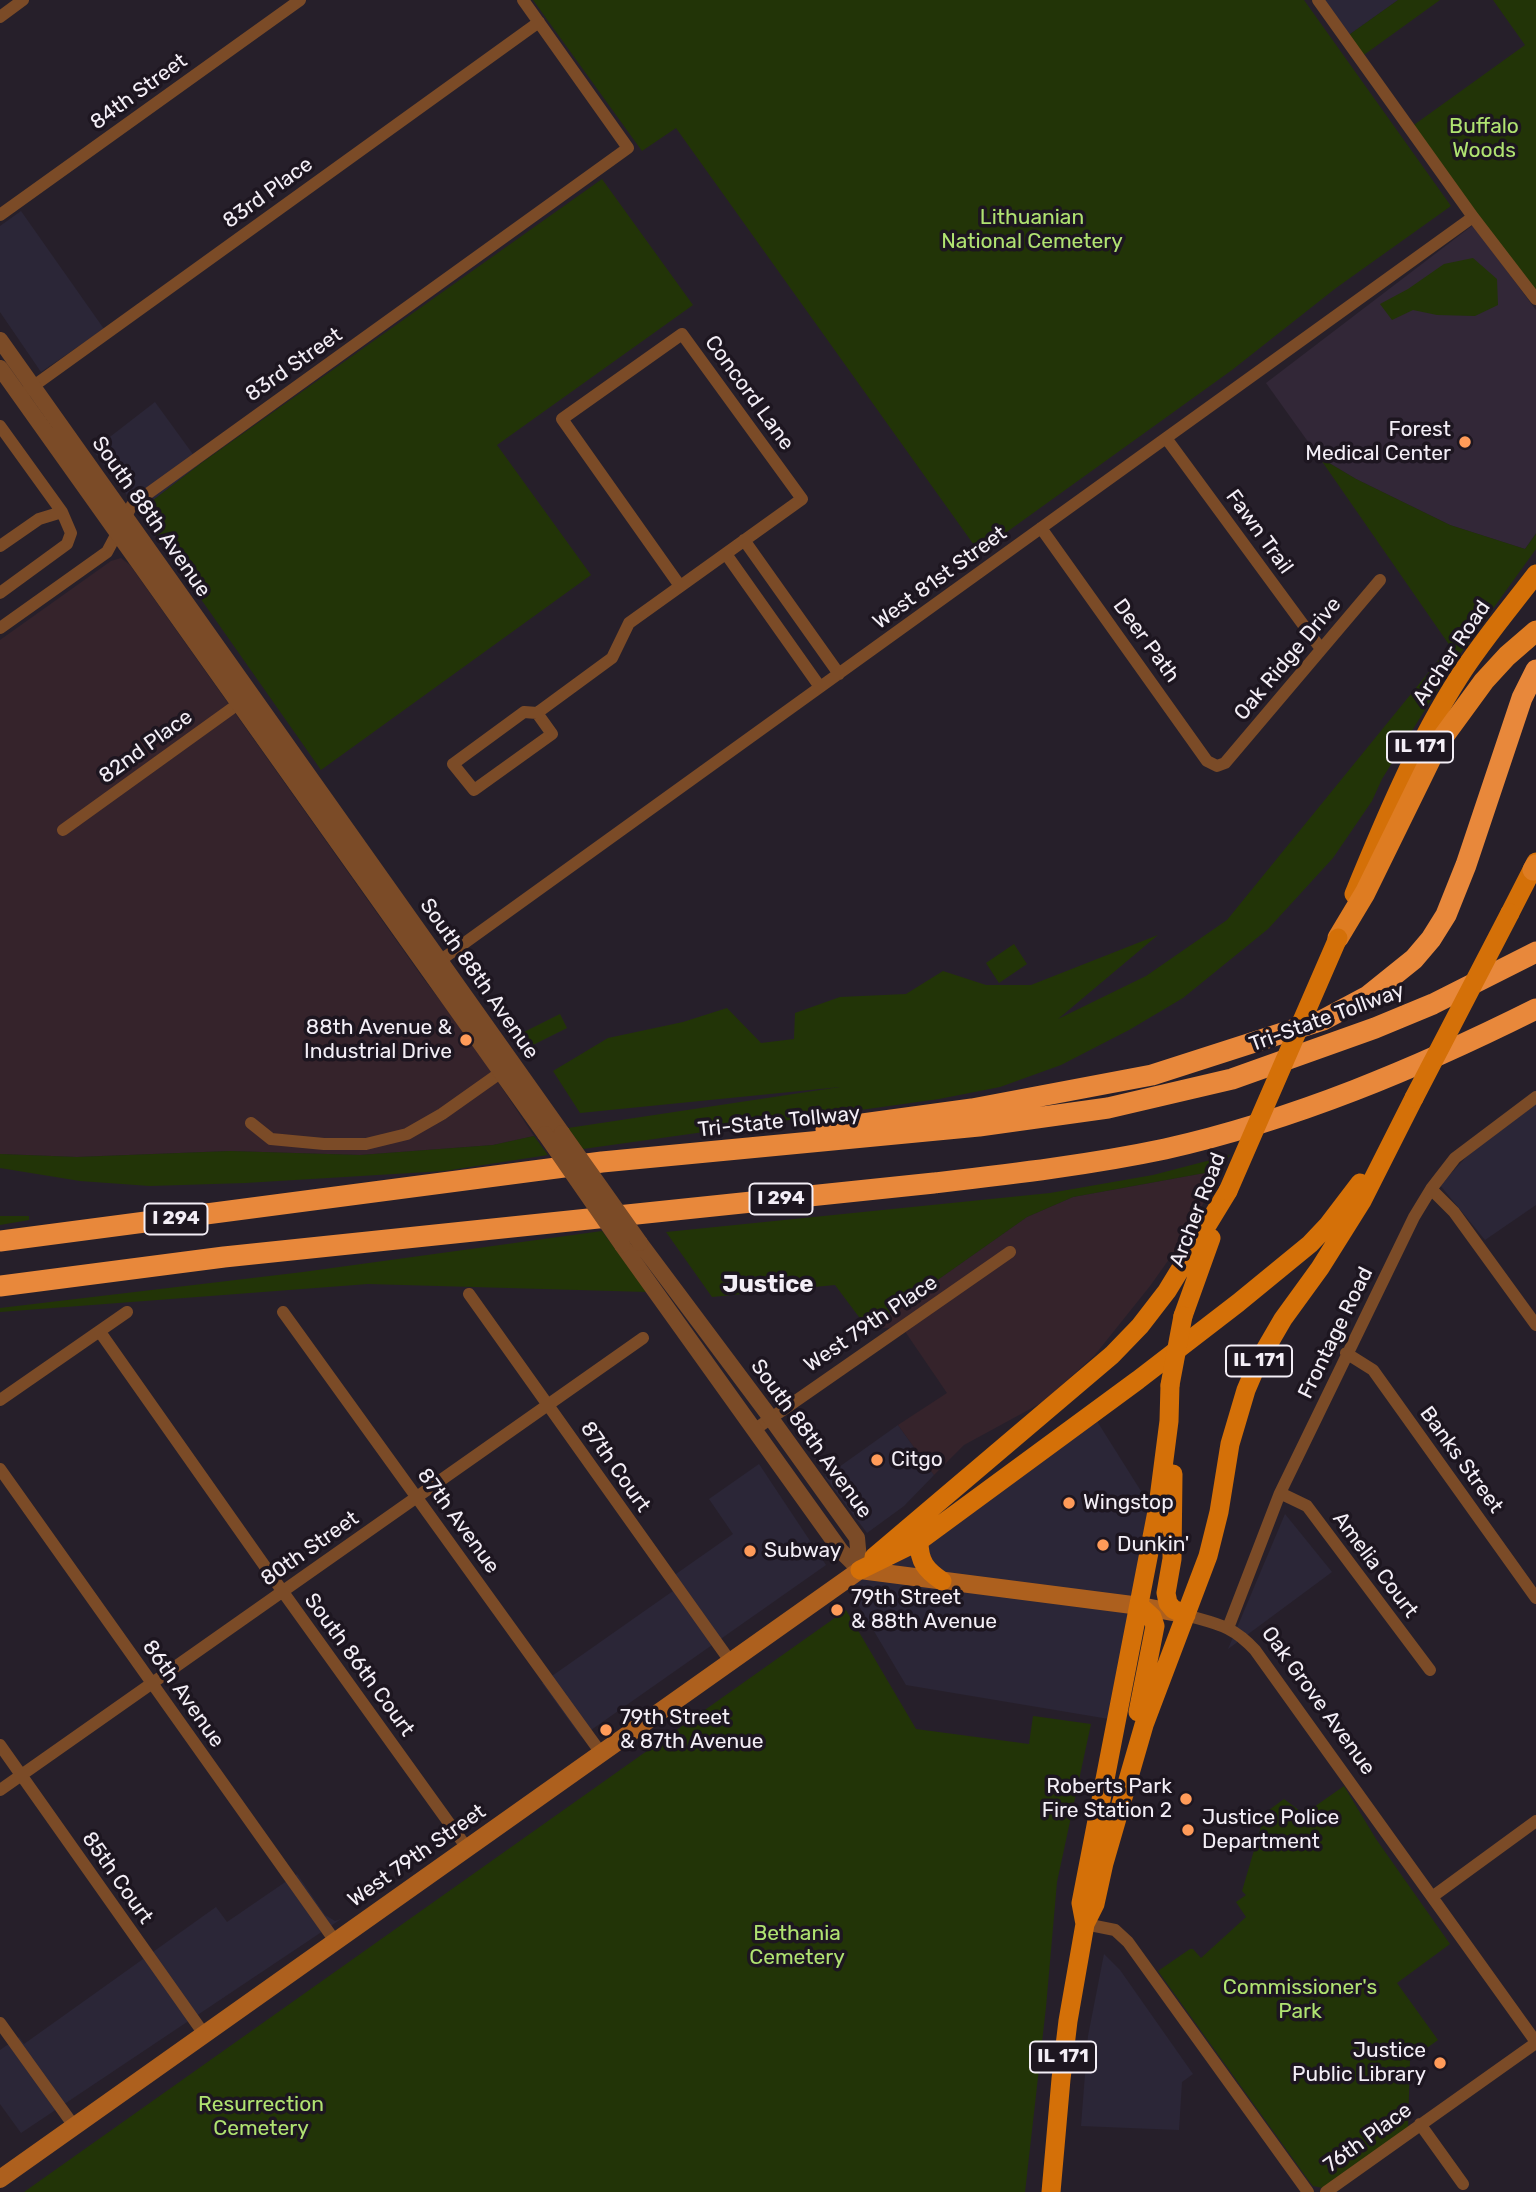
<!DOCTYPE html>
<style>
body{margin:0}
canvas{display:block;background:#261f2a}
</style>
<canvas width="1536" height="2192"></canvas>
<script>
const ctx = document.querySelector('canvas').getContext('2d');
ctx.lineJoin = 'round';
function fill(path, color) {
  ctx.fillStyle = color;
  ctx.fill(path, 'evenodd');
}
function stroke(path, color, width, dash) {
  ctx.strokeStyle = color;
  ctx.lineWidth = width;
  ctx.lineCap = dash ? 'butt' : 'round';
  ctx.setLineDash(dash || []);
  ctx.stroke(path);
}
function write(font, color, halo, rows, align = 'center') {
  ctx.font = font + ' Rubik,sans-serif';
  ctx.lineWidth = 7;
  ctx.setLineDash([]);
  ctx.textBaseline = 'middle';
  ctx.strokeStyle = halo;
  ctx.fillStyle = color;
  for (const [text, x, y, turn = 0] of rows) {
    ctx.save();
    ctx.translate(x, y);
    ctx.rotate((+turn || 0) * Math.PI / 180);
    ctx.textAlign = isNaN(turn) ? turn : align;
    if (halo) ctx.strokeText(text, 0, 0);
    ctx.fillText(text, 0, 0);
    ctx.restore();
  }
}
const commercial = new Path2D(`
 M1319,0H1398L1346,37Z
 M21,211L104,329L41,372L0,312V226Z
 M155,402L200,464L139,511L93,450Z
 M1536,1104V1205L1485,1240L1440,1185L1472,1151Z
 M1095,1418L1156,1515L1137,1602L873,1569Z
 M898,1425L934,1475L904,1506L867,1533L825,1477Z
 M759,1464L826,1565L581,1737L542,1683L673,1591L666,1581L733,1534L709,1499Z
 M1285,1514L1332,1572L1228,1649Z
 M859,1575L1136,1610L1115,1720L906,1685L846,1584Z
 M297,1874L325,1915L335,1921L341,1919L21,2133L0,2104V2050L19,2037L24,2044L216,1907L227,1922Z
 M1104,1954L1120,1970L1193,2074L1182,2082L1179,2130L1081,2126L1088,2036Z`);
const industrial = new Path2D(`
 M121,558L130,565L423,978L470,1040L534,1136L493,1145L360,1155L230,1151L77,1157L0,1154V640L111,561Z
 M1221,1170L1187,1234L1150,1286L1094,1356L1043,1402L964,1445L934,1475L898,1425L947,1393L902,1327L868,1329L1027,1217L1073,1197Z`);
const built = new Path2D(`
 M1473,225L1536,310V533L1525,549L1450,525L1356,479L1319,457L1266,383Z`);
const green = new Path2D(`
 M533,0H1304L1451,206L1336,288L1232,370L979,552L676,128L642,151Z
 M1398,0H1440L1361,57L1346,37Z
 M1493,0H1536V300L1411,127L1525,45Z
 M602,179L693,305L497,445L591,575L321,770L139,511L200,464Z
 M1473,258L1497,279L1498,305L1475,316L1437,315L1413,310L1392,320L1380,304L1408,289L1444,264Z
 M1319,457L1356,479L1450,525L1525,549L1536,534V549L1456,660L1382,779L1372,801L1333,858L1268,929L1183,998L1129,1030L1061,1065L1000,1087L939,1099L583,1149L568,1128L840,1087L580,1113L553,1071L608,1038L683,1022L727,1008L761,1043L794,1039L795,1013L840,997L906,994L943,971L986,985H1031L1158,935L1058,1019L1146,976L1227,920L1450,646Z
 M1014,944L1027,964L999,983L986,963Z
 M560,1014L567,1028L531,1046L524,1032Z
 M534,1136L548,1155L444,1171L245,1183L150,1186L80,1181L0,1168V1154L77,1157L230,1151L360,1155L493,1145Z
 M1230,1155L1221,1170L1073,1197L1027,1217L868,1329L835,1285L712,1297L666,1232L1050,1193L1153,1175Z
 M0,1216H29V1220L0,1225Z
 M602,1231L648,1292L368,1284L0,1312V1308L303,1272Z
 M846,1610L916,1729L1029,1744L1033,1716L1091,1724L1057,1882L1046,2007L1025,2192H24Z
 M1344,1786L1376,1839L1450,1944L1397,1983L1438,2040L1410,2060L1408,2127L1323,2188L1313,2186L1309,2181L1158,1971L1190,1949H1193L1201,1958L1246,1917L1236,1902L1246,1895L1242,1891L1265,1813L1284,1799L1304,1814Z`);
const minor = new Path2D(`
 M1318,0L1473,217L1536,299
 M0,17L23,0
 M0,215L300,0
 M28,390L539,22
 M0,426L62,512L71,533L67,544L0,593
 M1166,438L1321,649
 M1041,528L1207,761L1217,766L1225,763L1380,580
 M744,540L839,674
 M0,546L39,519L62,512
 M726,554L820,687
 M0,628L107,552L132,505L628,148L523,0
 M537,713L552,734L474,790L453,764L524,712L537,713L612,658L629,623L802,499L682,334L562,419L680,586
 M63,830L245,699
 M434,965L1473,217
 M251,1123L271,1139L324,1144H366L407,1134L442,1114L507,1068
 M1431,1189L1454,1212L1536,1325
 M469,1294L730,1661
 M283,1312L601,1753
 M100,1332L283,1592L467,1848
 M1346,1353L1373,1370L1536,1598
 M0,1400L127,1312
 M754,1430L1010,1252
 M0,1469L335,1941
 M1280,1493L1307,1506L1430,1670
 M1186,1615C1217,1624 1232,1625 1255,1650L1536,2042
 M1228,1628L1280,1493L1414,1217L1431,1189L1455,1158L1536,1097
 M0,1745L204,2034
 M0,1790L643,1338
 M1432,1897L1536,1821
 M1085,1924L1115,1930L1128,1942L1308,2192
 M0,2023L74,2126
 M1420,2124L1463,2184
 M1326,2192L1536,2043`);
const tertiary = new Path2D(`
 M0,340L562,1133
 M0,368L545,1134
 M640,1243L770,1417L857,1538L860,1570
 M622,1245L841,1551L860,1570`);
const secondary = new Path2D(`
 M0,2179L860,1570L1140,1606L1183,1614`);
const primary = new Path2D(`
 M1354,894C1384,821 1416,744 1459,677C1482,641 1510,608 1536,574
 M1510,913L1536,862
 M1183,1316L1211,1238
 M1173,1474L1172,1559L1166,1593L1168,1603L1173,1609L1186,1615
 M919,1541C919,1562 926,1570 942,1581
 M874,1557L1112,1355L1140,1326L1167,1291L1228,1191
 M860,1570L919,1541L1138,1380L1238,1303L1310,1244L1328,1225L1360,1183
 M1138,1712L1155,1626L1152,1617L1140,1606
 M1085,1924L1081,1903L1158,1506L1169,1421L1170,1385
 M1051,2192L1061,2079L1068,2021L1085,1924L1095,1904L1104,1863L1144,1725L1208,1556L1219,1512L1230,1444L1246,1390L1258,1362L1283,1319L1320,1268L1362,1201L1414,1098`);
const trunk = new Path2D(`
 M1533,870L1536,865
 M1338,938L1365,893L1438,744L1484,681L1507,656L1536,631`);
const motorway = new Path2D(`
 M826,1129L972,1109L1152,1075L1323,1020L1368,996L1414,959L1431,939L1446,915L1466,865L1522,698L1536,670
 M0,1241L602,1162L979,1126L1108,1108L1232,1079L1375,1028L1433,1004L1536,952
 M0,1286L224,1257L934,1183C1011,1174 1089,1165 1165,1149C1294,1120 1418,1068 1536,1009`);
const tertiaryBridge = new Path2D(`
 M562,1133L640,1243
 M545,1134L622,1245`);
const primaryBridge = new Path2D(`
 M1414,1098L1510,913
 M1228,1191L1338,938
 M1170,1385L1183,1316`);
const markers = [
 [1465,442,7,"#ff9b59"],
 [466,1040,7,"#ff9b59"],
 [877,1460,7,"#ff9b59"],
 [1069,1503,7,"#ff9b59"],
 [1103,1545,7,"#ff9b59"],
 [750,1551,7,"#ff9b59"],
 [837,1610,7,"#ff9b59"],
 [606,1730,7,"#ff9b59"],
 [1186,1799,7,"#ff9b59"],
 [1188,1830,7,"#ff9b59"],
 [1440,2063,7,"#ff9b59"]
];
const shields = [
 [1420,747,66],
 [781,1199,63],
 [176,1219,63],
 [1259,1361,66],
 [1063,2057,66]
];
const shieldNames = [
 ["IL 171",1420,747],
 ["I 294",781,1199],
 ["I 294",176,1219],
 ["IL 171",1259,1361],
 ["IL 171",1063,2057]
];
const streetNames = [
 ["84th Street",139,92,-36],
 ["83rd Place",268,193,-36],
 ["83rd Street",294,365,-35],
 ["Concord Lane",749,393,54],
 ["South 88th Avenue",151,517,55],
 ["Fawn Trail",1259,532,54],
 ["West 81st Street",940,578,-36],
 ["Deer Path",1146,641,54],
 ["Archer Road",1452,653,-56],
 ["Oak Ridge Drive",1288,659,-50],
 ["82nd Place",146,747,-36],
 ["South 88th Avenue",479,979,55],
 ["Tri-State Tollway",1327,1018,-20],
 ["Tri-State Tollway",779,1122,-6],
 ["Archer Road",1198,1210,-69],
 ["West 79th Place",871,1324,-34],
 ["Frontage Road",1336,1333,-64],
 ["South 88th Avenue",811,1439,54],
 ["Banks Street",1461,1460,54],
 ["87th Court",615,1467,55],
 ["87th Avenue",458,1521,54],
 ["80th Street",310,1549,-35],
 ["Amelia Court",1375,1565,53],
 ["South 86th Court",359,1665,54],
 ["86th Avenue",183,1694,55],
 ["Oak Grove Avenue",1318,1701,54],
 ["West 79th Street",417,1856,-35],
 ["85th Court",117,1878,55],
 ["76th Place",1368,2138,-36]
];
const parkNames = [
 ["Buffalo",1484,127],
 ["Woods",1484,151],
 ["Lithuanian",1032,218],
 ["National Cemetery",1032,242],
 ["Bethania",797,1934],
 ["Cemetery",797,1958],
 ["Commissioner's",1300,1988],
 ["Park",1300,2012],
 ["Resurrection",261,2105],
 ["Cemetery",261,2129]
];
const poiNames = [
 ["Forest",1451,430,"right"],
 ["Medical Center",1451,454,"right"],
 ["88th Avenue &",452,1028,"right"],
 ["Industrial Drive",452,1052,"right"],
 ["Citgo",891,1460],
 ["Wingstop",1083,1503],
 ["Dunkin'",1117,1545],
 ["Subway",764,1551],
 ["79th Street",851,1598],
 ["& 88th Avenue",851,1622],
 ["79th Street",620,1718],
 ["& 87th Avenue",620,1742],
 ["Roberts Park",1172,1787,"right"],
 ["Fire Station 2",1172,1811,"right"],
 ["Justice Police",1202,1818],
 ["Department",1202,1842],
 ["Justice",1426,2051,"right"],
 ["Public Library",1426,2075,"right"]
];
const quarterNames = [
 ["Justice",768,1285]
];
fill(commercial, '#2b2637');
fill(industrial, '#35232b');
fill(built, '#322737');
fill(green, '#223407');
stroke(minor, '#7b4b27', 12);
stroke(tertiary, '#7b4b27', 16);
stroke(secondary, '#ad601e', 18);
stroke(primary, '#d47008', 19);
stroke(trunk, '#de7c22', 21);
stroke(motorway, '#e8883b', 21);
stroke(tertiaryBridge, '#7b4b27', 16);
stroke(primaryBridge, '#d47008', 19);
for (const [x, y, r, color] of markers) {
  const dot = new Path2D();
  dot.arc(x, y, r, 0, 2 * Math.PI);
  ctx.fillStyle = color;
  ctx.fill(dot);
  stroke(dot, '#1d1620', 2.5);
}
for (const [x, y, w] of shields) {
  const box = new Path2D();
  box.roundRect(x - w / 2, y - 15.5, w, 31, 5);
  ctx.fillStyle = '#1d1620';
  ctx.fill(box);
  stroke(box, '#f3eef6', 2);
}
write('bold 19px', '#f3eef6', null, shieldNames);
write('21px', '#f3eef6', '#1d1620', streetNames);
write('21px', '#b0e371', '#1d1620', parkNames);
write('21px', '#f3eef6', '#1d1620', poiNames, 'left');
write('bold 24px', '#f3eef6', '#1d1620', quarterNames);
</script>
